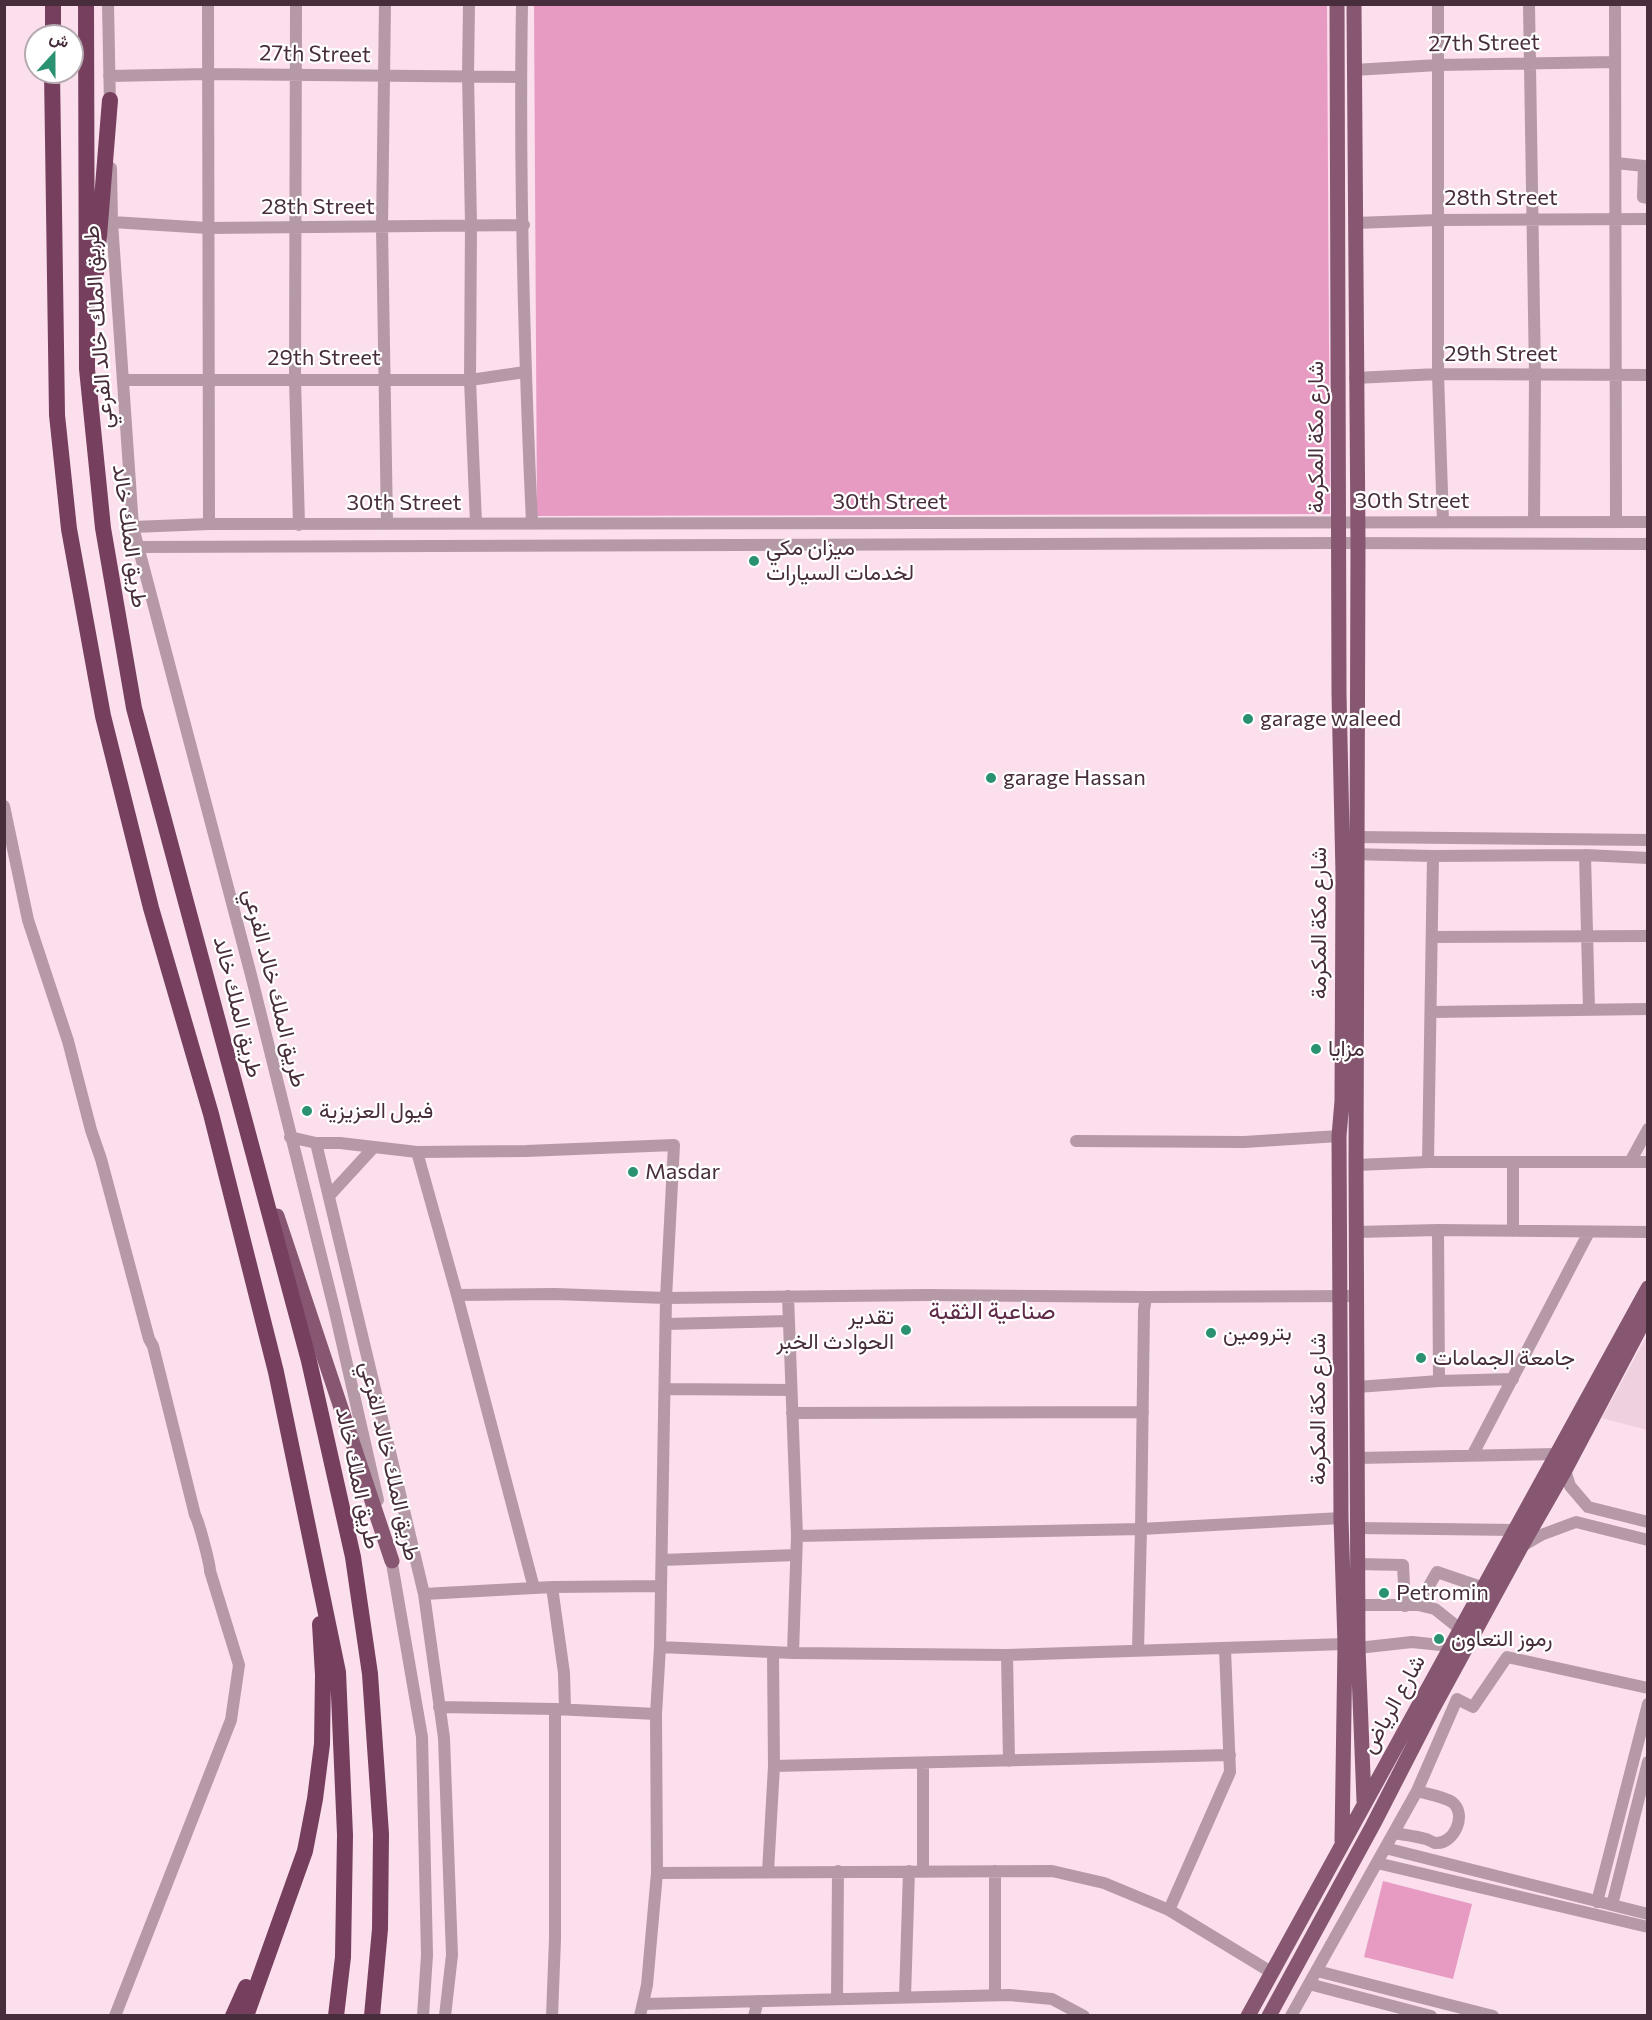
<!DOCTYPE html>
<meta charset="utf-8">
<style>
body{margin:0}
#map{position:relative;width:1652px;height:2020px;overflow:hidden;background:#fbdfed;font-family:Commissioner,Vazirmatn,sans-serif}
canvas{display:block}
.frame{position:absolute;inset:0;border:6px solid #482e3c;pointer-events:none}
.north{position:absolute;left:24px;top:24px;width:60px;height:60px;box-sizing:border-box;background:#fff;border:2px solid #b6abb1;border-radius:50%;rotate:21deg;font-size:16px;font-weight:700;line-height:24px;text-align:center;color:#482e3c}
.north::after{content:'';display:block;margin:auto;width:21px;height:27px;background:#2a9270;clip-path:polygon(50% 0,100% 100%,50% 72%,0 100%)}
</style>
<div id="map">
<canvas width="1652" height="2020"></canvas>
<div class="frame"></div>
<div class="north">ش</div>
</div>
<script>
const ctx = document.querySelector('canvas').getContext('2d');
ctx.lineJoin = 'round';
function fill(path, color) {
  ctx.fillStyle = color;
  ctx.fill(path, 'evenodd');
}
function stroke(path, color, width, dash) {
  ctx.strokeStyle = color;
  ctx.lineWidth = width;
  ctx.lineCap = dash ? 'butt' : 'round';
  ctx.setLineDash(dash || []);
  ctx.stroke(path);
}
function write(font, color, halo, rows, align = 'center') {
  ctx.font = font + ' Commissioner,Vazirmatn,sans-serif';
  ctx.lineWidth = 4.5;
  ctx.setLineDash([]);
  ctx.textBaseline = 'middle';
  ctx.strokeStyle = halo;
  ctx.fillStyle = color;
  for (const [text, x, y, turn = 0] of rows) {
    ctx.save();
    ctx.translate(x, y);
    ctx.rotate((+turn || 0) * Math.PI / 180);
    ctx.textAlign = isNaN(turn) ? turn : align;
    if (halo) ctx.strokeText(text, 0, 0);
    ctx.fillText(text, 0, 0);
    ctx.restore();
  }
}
const built = new Path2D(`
 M1647,1336V1430L1602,1418Z`);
const green = new Path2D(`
 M534,5H1327L1330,514L537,516Z
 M1383,1881L1472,1904L1453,1979L1364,1957Z`);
const minor = new Path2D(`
 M108,4L110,106
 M208,4L209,524
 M296,4L295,379L299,525
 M385,4L382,227L387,524
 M469,4L468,75L471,224L470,380L476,523
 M522,4C519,177 524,351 532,523
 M1438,4V374L1443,522
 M1529,4L1535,375L1534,522
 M1615,4L1616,522
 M1354,70L1438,65L1615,62
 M109,76L208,74L521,77
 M1616,163L1644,166L1643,197L1648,198
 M111,168L112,222L133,527L251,975L335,1312L378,1500
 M112,222L208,228L524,225
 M1355,223L1438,220L1648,219
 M1355,378L1438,374L1648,375
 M123,380H470L525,372
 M133,527L209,524L1648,522
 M137,547L1338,543L1648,544
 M4,806L28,920L68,1041L91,1130L101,1159L149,1339L153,1346L195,1515C199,1522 210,1564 210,1571L239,1665L231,1720L115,2016
 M1356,837L1648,840
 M1349,854L1433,856L1585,855L1648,858
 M1585,855L1589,1010
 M1432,937L1648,936
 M1432,1012L1648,1009
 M290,1137L316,1143
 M1076,1141L1244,1142L1339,1136
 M417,1152L457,1295L534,1588
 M1428,1162L1433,856
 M1630,1162L1648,1129
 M1356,1165L1428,1162H1648
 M329,1196L374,1147
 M1438,1230L1439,1381
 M1513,1231V1162
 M1357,1232L1438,1230L1648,1232
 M457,1295L555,1294L666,1298L928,1295L1146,1297
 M788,1296L797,1536L793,1653
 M666,1324L789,1321
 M1357,1387L1439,1381L1513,1379
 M665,1389L791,1390
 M792,1413L1143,1412
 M1473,1454L1589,1232
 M1357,1458L1557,1454
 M1565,1470L1570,1486L1588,1507L1648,1522
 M1341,1518L1141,1529L1144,1310L1146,1297L1357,1296
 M1357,1528L1515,1530
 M797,1536L1141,1529L1138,1650
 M1522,1546L1541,1535L1576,1522L1648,1540
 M390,1552L422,1737L427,1955L423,2016
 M662,1560L796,1555
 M1357,1564L1403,1565L1405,1606
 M552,1587L564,1673L565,1709
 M424,1594L552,1587L661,1586
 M1358,1605H1418L1435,1609L1460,1629
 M1418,1605L1437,1572L1484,1588
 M660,1647L793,1653L1007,1655L1345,1644
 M1358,1648L1412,1642L1450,1646
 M1007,1655L1009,1761
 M439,1707L555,1709L656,1714
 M774,1766L1230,1755
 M1394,1833C1405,1835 1416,1836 1426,1839C1429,1840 1432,1842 1435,1843C1454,1845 1468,1814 1452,1802C1443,1796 1427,1794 1417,1791
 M1385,1848L1648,1914
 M1377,1863L1648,1927
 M768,1872L774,1766L773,1653
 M923,1872V1763
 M657,1873L1052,1871L1104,1883L1169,1910L1271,1972
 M1597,1902L1648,1704
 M1612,1905L1648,1762
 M1169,1910L1230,1772L1225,1649
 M1317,1971L1493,2016
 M1309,1984L1431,2016
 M995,1995V1871
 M905,1997L909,1871
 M837,1999L838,1871
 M644,2004L1009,1995L1052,1999L1084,2016
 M445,2016L452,1955L444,1738L424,1594L316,1143H340L417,1152L526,1151L674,1145L666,1298L660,1647L656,1714L657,1873L647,1985L640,2016
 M552,2016L555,1939V1709
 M754,2016L758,2001
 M1291,2016L1417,1791L1457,1699L1473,1707L1507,1657L1648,1688`);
const major = new Path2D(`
 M1337,4L1339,694L1343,874L1342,1101L1339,1136L1341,1518L1345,1644L1342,1841
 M1354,4L1358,543L1356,1165L1358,1648L1364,1801
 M277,1216L392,1561
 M1248,2016L1648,1288
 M1269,2016L1373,1825L1431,1712L1521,1547L1565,1470L1648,1313`);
const highway = new Path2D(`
 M86,4L87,369L103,528L134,708L309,1361L353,1557L370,1674L381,1834L380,1929L372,2016
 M53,36V4
 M52,72L57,415L69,529L103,716L151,908L211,1114L276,1372L338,1672L345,1835L343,1957L336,2016
 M96,273L110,100
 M233,2016L246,1987
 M246,2016L305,1851L315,1799L322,1744L323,1675L320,1624`);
const markers = [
 [754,561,6,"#2a9270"],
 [1248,719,6,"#2a9270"],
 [991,778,6,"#2a9270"],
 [1316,1049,6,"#2a9270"],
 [307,1111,6,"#2a9270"],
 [633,1172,6,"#2a9270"],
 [906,1330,6,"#2a9270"],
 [1211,1333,6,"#2a9270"],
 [1421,1358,6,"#2a9270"],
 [1384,1593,6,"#2a9270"],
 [1439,1639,6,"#2a9270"]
];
const streetNames = [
 ["27th Street",1484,43,-1],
 ["27th Street",315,54,1],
 ["28th Street",1501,198],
 ["28th Street",318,207],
 ["طريق الملك خالد الفرعي",98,327,-94],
 ["29th Street",1501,354],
 ["29th Street",324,358],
 ["شارع مكة المكرمة",1316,437,-90],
 ["30th Street",1412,501],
 ["30th Street",890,502],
 ["30th Street",404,503],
 ["طريق الملك خالد",130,536,82],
 ["شارع مكة المكرمة",1319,923,-90],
 ["طريق الملك خالد الفرعي",275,988,76],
 ["طريق الملك خالد",238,1007,76],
 ["شارع مكة المكرمة",1318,1409,-90],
 ["طريق الملك خالد الفرعي",390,1461,77],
 ["طريق الملك خالد",358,1478,78],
 ["شارع الرياض",1393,1704,-61]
];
const poiNames = [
 ["ميزان مكي",766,548],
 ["لخدمات السيارات",766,573],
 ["garage waleed",1260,719],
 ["garage Hassan",1003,778],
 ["مزايا",1328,1049],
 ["فيول العزيزية",319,1111],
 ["Masdar",645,1172],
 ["تقدير",894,1317,"right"],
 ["الحوادث الخبر",894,1342,"right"],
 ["بترومين",1223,1333],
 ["جامعة الجمامات",1433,1358],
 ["Petromin",1396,1593],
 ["رموز التعاون",1451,1639]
];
const neighbourhoodNames = [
 ["صناعية الثقبة",992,1311]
];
fill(built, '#eed0df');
fill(green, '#e79bc3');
stroke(minor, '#b599a7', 12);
stroke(major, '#875771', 15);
stroke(highway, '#763f5e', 16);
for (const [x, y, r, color] of markers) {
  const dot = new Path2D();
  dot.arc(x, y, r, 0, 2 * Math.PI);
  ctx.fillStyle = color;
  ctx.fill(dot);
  stroke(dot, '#fff', 2);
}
write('22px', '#482e3c', '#fff', streetNames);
write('22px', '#482e3c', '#fff', poiNames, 'left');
write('24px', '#5e2a48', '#fff', neighbourhoodNames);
</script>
